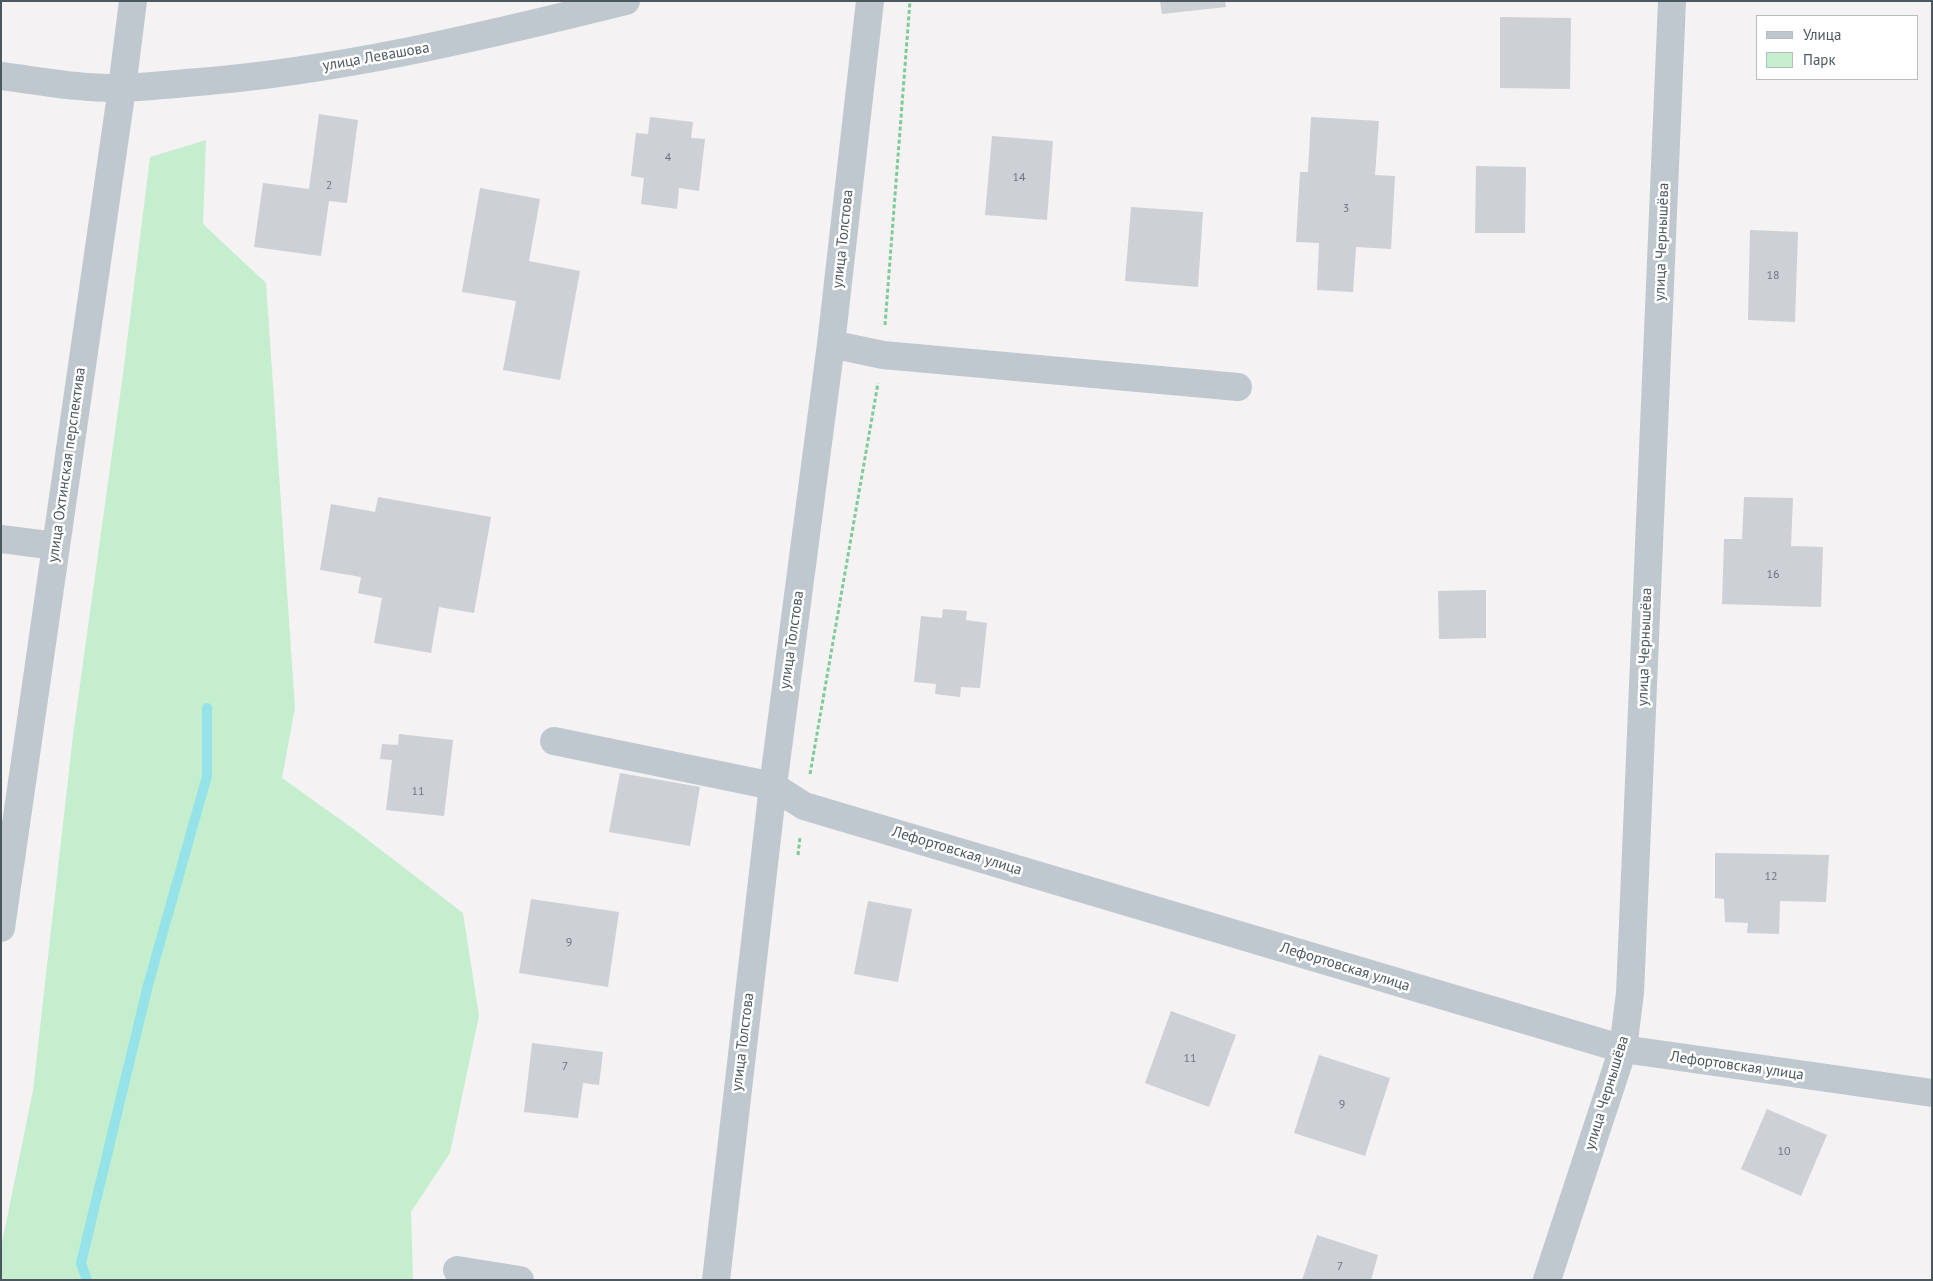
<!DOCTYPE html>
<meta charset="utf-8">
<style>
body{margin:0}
#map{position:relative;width:1933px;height:1281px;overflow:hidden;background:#f4f2f3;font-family:"PT Sans",sans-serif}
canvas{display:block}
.frame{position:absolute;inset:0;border:2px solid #4b585f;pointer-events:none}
.legend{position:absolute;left:1756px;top:15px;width:162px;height:65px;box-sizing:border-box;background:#fff;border:1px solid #b7bcbf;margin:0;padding:6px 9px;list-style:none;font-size:15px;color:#4b585f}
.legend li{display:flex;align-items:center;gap:10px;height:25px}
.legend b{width:25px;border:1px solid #b7bcbf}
</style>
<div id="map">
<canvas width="1933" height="1281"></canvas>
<div class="frame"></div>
<ul class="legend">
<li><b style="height:6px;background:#bfc8ce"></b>Улица</li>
<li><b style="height:14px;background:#c5eecf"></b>Парк</li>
</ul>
</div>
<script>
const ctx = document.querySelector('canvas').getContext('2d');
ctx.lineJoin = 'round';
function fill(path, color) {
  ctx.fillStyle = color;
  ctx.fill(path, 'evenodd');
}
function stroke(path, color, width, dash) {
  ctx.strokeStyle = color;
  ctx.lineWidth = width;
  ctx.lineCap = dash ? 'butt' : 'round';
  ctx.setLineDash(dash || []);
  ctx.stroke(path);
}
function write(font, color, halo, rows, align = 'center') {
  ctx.font = font + ' "PT Sans",sans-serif';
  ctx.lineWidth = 5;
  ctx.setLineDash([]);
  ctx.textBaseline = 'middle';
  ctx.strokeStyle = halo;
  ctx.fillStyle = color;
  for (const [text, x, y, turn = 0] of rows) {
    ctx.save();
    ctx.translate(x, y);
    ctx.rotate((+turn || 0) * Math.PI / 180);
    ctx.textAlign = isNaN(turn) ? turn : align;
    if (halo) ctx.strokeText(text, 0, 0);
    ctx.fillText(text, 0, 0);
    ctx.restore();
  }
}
const green = new Path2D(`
 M206,140L203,224L266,283L295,708L282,778L355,830L463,913L479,1016L450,1153L411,1212L413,1280H92L81,1264V1280H1V1248L33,1090L73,735L123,374L150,157Z`);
const stream = new Path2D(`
 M87,1280L81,1263L148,985L207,776V708`);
const building = new Path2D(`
 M1160,1H1225L1226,7L1162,14Z
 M1500,17L1571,18L1570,89L1500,88Z
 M319,114L358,120L347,203L329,201L321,256L254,247L263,183L309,189Z
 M650,117L693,122L691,138L705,139L699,191L679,188L677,209L641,204L644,178L631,176L636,133L648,134Z
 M1311,117L1379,121L1375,175L1395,176L1391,249L1356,247L1353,292L1317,290L1319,243L1296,242L1300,172H1308Z
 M992,136L1053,141L1047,220L985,215Z
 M1476,166L1526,167L1525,233H1475Z
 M480,188L540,199L529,261L580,271L560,380L503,370L516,301L462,292Z
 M1131,207L1203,212L1198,287L1125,281Z
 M1750,230L1798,232L1795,322L1748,320Z
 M378,497L491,517L474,613L439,607L431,653L374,643L382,598L358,593L361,577L320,570L331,504L375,512Z
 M1744,497L1793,498L1791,546L1823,547L1821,607L1722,604L1724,539H1742Z
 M1486,590V638L1439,639L1438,591Z
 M943,609L967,611L966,620L987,623L980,688L961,687L960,697L935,694L936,684L914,682L921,616L942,618Z
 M399,734L453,740L444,816L386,810L392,760L380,759L382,744L398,745Z
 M620,773L700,787L690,846L609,832Z
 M1715,853L1829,855L1826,902L1780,901L1779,934L1747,933L1748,923L1725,922L1724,899L1715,898Z
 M531,899L619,912L608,987L519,973Z
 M868,901L912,909L898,982L854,974Z
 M1171,1011L1236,1035L1209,1107L1145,1083Z
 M532,1043L603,1052L599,1085L583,1083L578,1118L524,1112Z
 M1319,1055L1390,1078L1365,1156L1294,1133Z
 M1767,1109L1827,1135L1801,1196L1741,1169Z
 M1317,1235L1378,1255L1371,1280H1302Z`);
const path = new Path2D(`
 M885,325L910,1
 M810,774L878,383
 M798,855L800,837`);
const minor = new Path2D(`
 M1,76C41,81 82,89 122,88C143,87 165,85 186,83C336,72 481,37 626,1
 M831,344L883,355L1238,387
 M1,539L56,546
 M554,741L773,786L804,806L1623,1049L1932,1093
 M1,928L122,88L133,1
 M457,1270L520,1280
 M716,1280L773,786L831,344L870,1
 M1547,1280L1623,1049L1630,993L1672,1`);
const numberNames = [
 ["4",668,158],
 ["14",1019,178],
 ["2",329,186],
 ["3",1346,209],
 ["18",1773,276],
 ["16",1773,575],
 ["11",418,792],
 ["12",1771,877],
 ["9",569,943],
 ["11",1190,1059],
 ["7",565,1067],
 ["9",1342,1105],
 ["10",1784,1152],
 ["7",1340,1267]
];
const streetNames = [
 ["улица Левашова",376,57,-10],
 ["улица Толстова",843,239,-84],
 ["улица Чернышёва",1662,242,-88],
 ["улица Охтинская перспектива",67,465,-82],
 ["улица Толстова",792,640,-82],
 ["улица Чернышёва",1645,647,-88],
 ["Лефортовская улица",957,851,17],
 ["Лефортовская улица",1345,967,17],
 ["улица Толстова",743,1042,-83],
 ["Лефортовская улица",1737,1066,8],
 ["улица Чернышёва",1607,1093,-73]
];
fill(green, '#c5eecf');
stroke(stream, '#95e3e8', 10);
fill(building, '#cdd0d4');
stroke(path, '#7ecb9a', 3, [4, 2.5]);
stroke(minor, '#bfc8ce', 28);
write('12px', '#6c767c', null, numberNames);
write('15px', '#4b585f', '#fff', streetNames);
</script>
